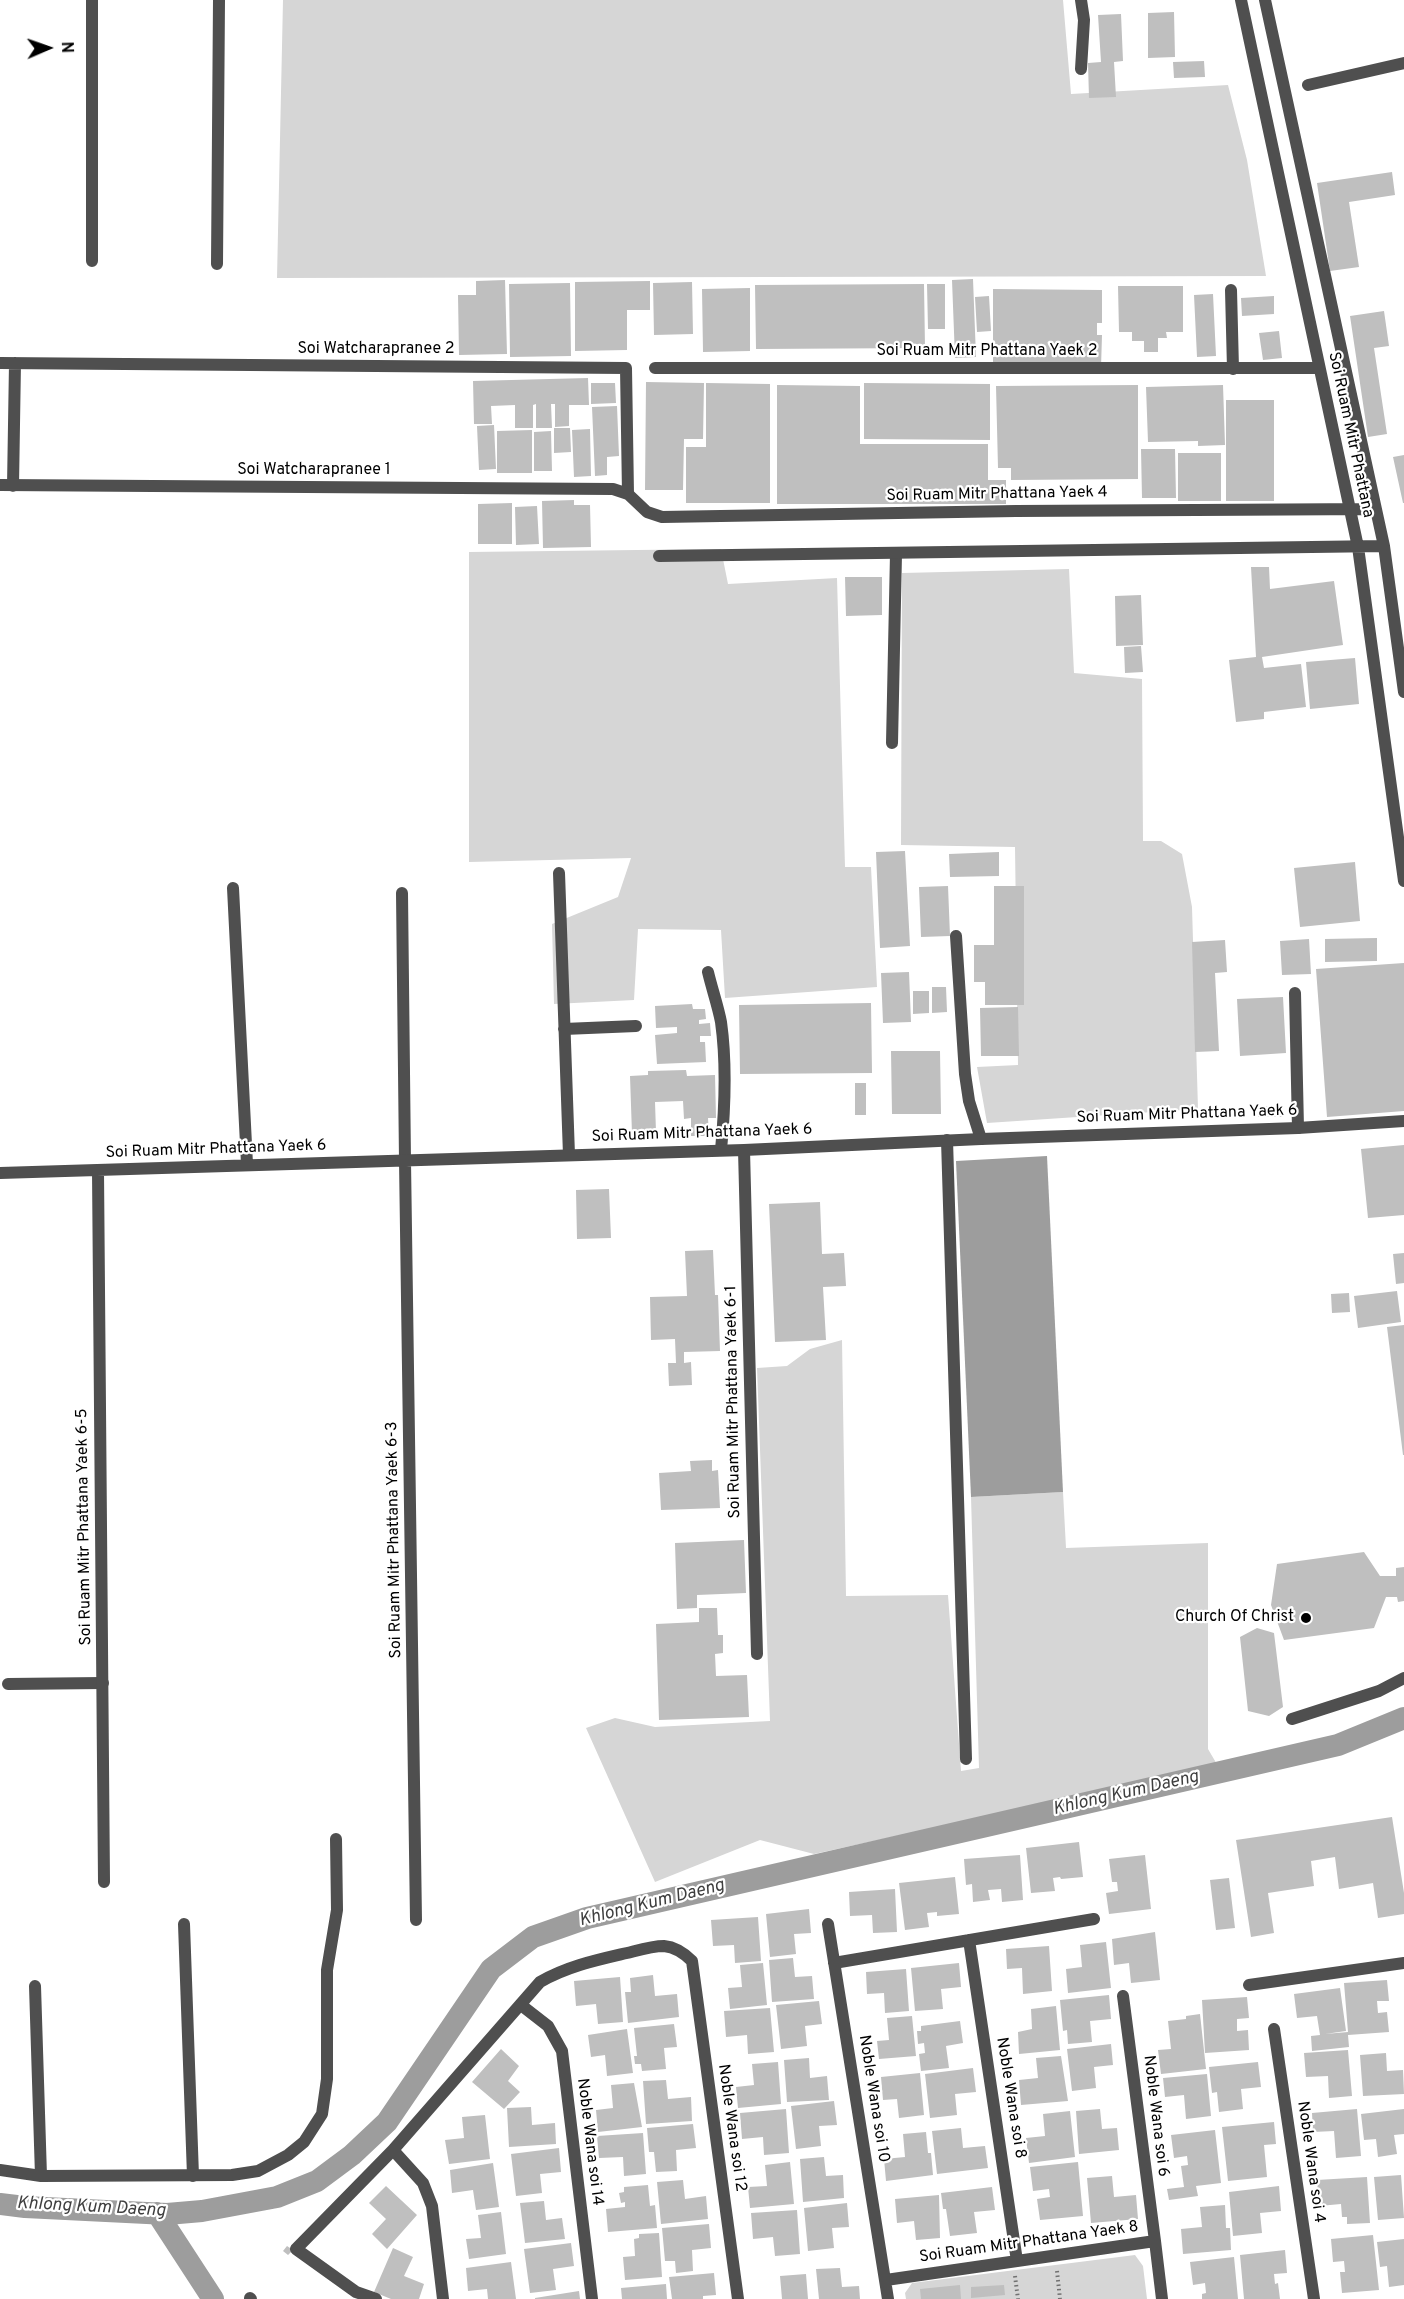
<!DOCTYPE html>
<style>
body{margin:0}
#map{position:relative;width:1404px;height:2299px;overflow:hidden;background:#fff;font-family:Overpass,sans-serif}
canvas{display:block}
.north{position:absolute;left:18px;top:18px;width:60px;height:60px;-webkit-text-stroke:4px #fff;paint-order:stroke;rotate:88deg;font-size:16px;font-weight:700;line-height:24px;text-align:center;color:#000}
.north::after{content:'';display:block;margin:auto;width:21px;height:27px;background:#000;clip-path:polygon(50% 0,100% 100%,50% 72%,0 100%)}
</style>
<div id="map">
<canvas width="1404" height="2299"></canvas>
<div class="north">N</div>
</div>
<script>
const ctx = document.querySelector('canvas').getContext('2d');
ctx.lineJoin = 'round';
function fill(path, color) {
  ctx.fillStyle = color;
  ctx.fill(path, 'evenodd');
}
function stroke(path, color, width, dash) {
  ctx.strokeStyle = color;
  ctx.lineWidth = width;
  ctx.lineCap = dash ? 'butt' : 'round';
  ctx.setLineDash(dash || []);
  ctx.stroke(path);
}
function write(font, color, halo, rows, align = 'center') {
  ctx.font = font + ' Overpass,sans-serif';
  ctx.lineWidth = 4.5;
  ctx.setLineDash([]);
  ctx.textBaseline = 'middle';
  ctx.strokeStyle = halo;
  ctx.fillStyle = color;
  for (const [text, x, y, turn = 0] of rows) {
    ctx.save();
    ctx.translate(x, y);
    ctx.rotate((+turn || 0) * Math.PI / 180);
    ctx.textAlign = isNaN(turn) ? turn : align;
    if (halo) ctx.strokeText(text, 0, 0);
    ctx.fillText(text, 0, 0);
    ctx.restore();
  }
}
const green = new Path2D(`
 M283,0H1063L1071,94L1228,85L1247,160L1266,276L277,278Z
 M721,549L728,584L837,578L845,867H871L877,987L725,998L721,930L638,929L634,1000L554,1004L552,924L618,897L631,858L469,862V552Z
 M1069,569L1074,673L1142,679L1143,841H1161L1182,854L1192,907L1198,1109L987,1123L977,1067L1018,1065L1015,847L901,845L902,573Z
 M842,1340L846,1596L948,1595L961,1771L979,1768L971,1497L1063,1492L1066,1548L1208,1543V1749L1218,1766L814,1854L760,1840L655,1882L586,1728L615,1718L655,1727L770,1721L757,1368L787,1366L810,1349Z
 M1135,2255L1143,2266L1147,2299H906L905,2293L912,2283Z`);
const water = new Path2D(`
 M1047,1156L1063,1492L971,1497L956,1161Z`);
const canal = new Path2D(`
 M0,2204L25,2207L167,2214L202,2211L277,2197L317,2181L352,2155L387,2122L491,1969L533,1937L587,1918L1338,1745L1404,1718
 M157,2213L213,2299`);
const building = new Path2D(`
 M1174,12L1175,57L1148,58V13Z
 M1121,14L1123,61L1114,62L1116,97L1089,98L1088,63L1101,62L1098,15Z
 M1204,61L1205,77L1174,78L1173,62Z
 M1392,172L1395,195L1349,202L1359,267L1330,271L1317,183Z
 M973,279L976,357L955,358L952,280Z
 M505,280L507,354L459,355L458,295H476V281Z
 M650,281V310H627V350L575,351V282Z
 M692,282L693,334L654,335L653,283Z
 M570,283L571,356L510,357L509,284Z
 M924,284L925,348L756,349L755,285Z
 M927,284H945V329H928Z
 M1118,286H1183V332H1166L1167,338H1158V352H1144V341H1132V332H1119Z
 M750,288V351L703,352L702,289Z
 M993,289L1102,290V323H1097V335H1102L1101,368L993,367Z
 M1213,294L1216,356L1197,357L1194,295Z
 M989,296L991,331L977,332L975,297Z
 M1274,296V314L1242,316L1241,298Z
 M1384,311L1389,346L1374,348L1387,434L1368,437L1350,316Z
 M1279,331L1282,358L1263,360L1259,333Z
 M588,378L589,405H569V426L555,427V404H551L552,428H536V404L533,405V428H515V405L491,406L492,424H474L473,381Z
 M646,382L704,383L703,439H684L683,490H645Z
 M591,383H615L616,403L591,404Z
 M706,383L770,384V503H686V447H706Z
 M864,383L990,384V440L864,439Z
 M777,385L860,386V444H988V480H1006V504H777Z
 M1138,385V479L1011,480V468H998L996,386Z
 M1223,385L1225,445L1198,446V441L1148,442L1146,387Z
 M1226,400H1274V501H1226Z
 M617,406L619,456L607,457V475L595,476L592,407Z
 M494,425L496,469L479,470L477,426Z
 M554,428H570L571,452L554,453Z
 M590,429L591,476L574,477L572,430Z
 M532,430V473H497V431Z
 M551,431L552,471H534V432Z
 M1141,449H1175L1176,498H1142Z
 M1178,453H1221V501H1178Z
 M1404,455V503H1403L1393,457Z
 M574,500V505H590L591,547L543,548L542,501Z
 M512,503V544H478V504Z
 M537,506L539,544L516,545L515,507Z
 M1251,567H1269L1270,589L1334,581L1343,645L1262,657L1264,668L1301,664L1306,707L1264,712V719L1236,722L1229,660L1256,657Z
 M845,577H882V615L846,616Z
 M1141,595L1143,645L1116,646L1115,596Z
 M1141,646L1143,672L1125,673L1124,647Z
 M1355,658L1359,704L1310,709L1306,662Z
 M905,851L910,946L880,948L876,852Z
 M999,852V876L950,877L949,854Z
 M1355,862L1360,921L1300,927L1294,868Z
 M948,886L950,936L921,937L919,887Z
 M994,886H1024V1005H985V982H974V945H994Z
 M1377,938V961L1325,962V939Z
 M1309,939L1311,974L1282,975L1280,941Z
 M1225,940L1227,972L1215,973L1219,1051L1195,1052L1192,942Z
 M1404,963V1111L1327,1117L1316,969Z
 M909,972L911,1022L883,1023L881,973Z
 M932,987H946L947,1012L932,1013Z
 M913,991H929V1013L913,1014Z
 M1283,997L1286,1053L1240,1056L1237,999Z
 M871,1003L872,1073L740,1074L739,1005Z
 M692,1004L693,1009H705L706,1019L699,1020V1024L710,1023L711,1036H700V1042H705L706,1062L657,1064L655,1035L677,1033V1027L656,1028L655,1006Z
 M1018,1007L1019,1056H981L980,1008Z
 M891,1051H940L941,1114H892Z
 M686,1070L687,1076L715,1075L716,1118H708L709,1136H691V1118L684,1119L683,1101L655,1102L656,1132L632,1134L630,1076L648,1075V1071Z
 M855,1083H866V1115H855Z
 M1261,1106H1282V1117H1258V1112H1261Z
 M1404,1145V1215L1368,1218L1361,1149Z
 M609,1189L611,1238L577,1239L576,1190Z
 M820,1202L822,1254L844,1253L846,1286L823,1287L826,1340L775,1342L769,1204Z
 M713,1250L715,1295H718L720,1351L684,1352V1363L691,1362L692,1385L669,1386L668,1363H676L675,1339L651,1340L650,1297L687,1296L685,1251Z
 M1404,1253V1283L1396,1284L1393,1254Z
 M1397,1291L1401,1322L1358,1328L1354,1296Z
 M1349,1293L1350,1312L1332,1313L1331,1294Z
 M1404,1325V1455H1403L1387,1327Z
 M712,1460V1471L718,1470L720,1508L661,1510L659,1473L691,1471L690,1461Z
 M744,1540L746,1593L697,1595V1608L677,1609L675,1543Z
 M1364,1552L1380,1576H1396V1568L1404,1567V1601L1398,1602L1397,1597H1386L1374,1628L1284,1640L1271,1605L1277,1564Z
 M699,1608H717L718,1635H723V1653L715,1654L716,1676L747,1675L749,1717L659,1720L656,1624L699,1622Z
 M1257,1628L1274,1633L1283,1707L1269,1716L1248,1711L1240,1637Z
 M1392,1817L1404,1893V1914L1378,1918L1373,1883L1339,1889L1335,1857L1311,1861L1314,1886L1268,1893L1274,1933L1251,1937L1236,1840Z
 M1079,1842L1083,1877L1061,1879L1060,1877L1053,1878L1055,1891L1031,1893L1026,1848Z
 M1020,1855L1023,1900L1002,1902L1001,1889L988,1890L990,1900L973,1902L972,1884L966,1885L964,1859Z
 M1145,1855L1151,1909L1109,1914L1106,1893L1118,1891L1117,1882H1112L1109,1859Z
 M955,1877L959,1914L937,1916V1912L927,1913L929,1927L905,1930L899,1883Z
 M1229,1878L1235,1928L1216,1930L1210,1880Z
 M895,1889L897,1932L873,1933L872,1915L850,1916L849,1892Z
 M809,1909L811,1933L794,1934L796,1954L770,1957L766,1914Z
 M758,1917L761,1961L735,1963L734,1945L713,1946L711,1920Z
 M1155,1932L1160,1980L1131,1983L1129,1963L1114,1965L1112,1939Z
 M1106,1942L1111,1988L1068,1993L1066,1969L1082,1967L1080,1945Z
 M1049,1946L1052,1991L1023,1994L1022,1968L1007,1969L1006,1949Z
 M793,1958L795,1977L812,1976L814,1999L772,2002L769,1960Z
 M763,1963L767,2005L730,2009L728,1988L742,1987L740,1965Z
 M959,1963L961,1987L941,1989L943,2009L915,2011L911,1968Z
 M906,1969L909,2011L885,2013L884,1993L867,1994L866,1972Z
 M653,1975L655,1996L677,1994L679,2017L628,2023L625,1992H631L630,1978Z
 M620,1977L623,2022L598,2024L596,2004L576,2006L574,1981Z
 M1387,1980L1389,2001H1377L1378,2013L1387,2012L1389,2032L1348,2035L1349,2047L1312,2051L1311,2036L1320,2035L1317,2016L1297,2018L1294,1994L1340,1988L1346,2031L1325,2034L1348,2032L1344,1983Z
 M1109,1995L1111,2019L1090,2021L1092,2042L1068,2044L1067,2030L1063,2031L1060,2000Z
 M1247,1997L1249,2018L1237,2019V2031L1248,2030L1249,2050L1205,2053L1202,2000Z
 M819,2001L822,2024L805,2026L807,2046L781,2049L776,2005Z
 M1056,2006L1060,2050L1019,2054L1018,2032L1032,2029L1031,2009Z
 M770,2008L774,2052L748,2054L747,2035L726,2037L724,2011Z
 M1200,2014L1206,2069L1161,2074L1158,2050L1171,2049L1168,2021L1186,2019V2016Z
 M912,2016L916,2056L879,2059L877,2041L889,2040L887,2018Z
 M960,2021L963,2043L946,2046L949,2068L921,2071L919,2054L925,2053L924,2043L918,2044L917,2031H921V2026Z
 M674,2024L677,2047L664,2048L666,2069L642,2071L641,2064H635L634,2056H637L634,2028Z
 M627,2029L633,2073L607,2076L605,2055L591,2057L588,2035Z
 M1111,2044L1113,2065L1094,2067L1096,2088L1072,2091L1067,2049Z
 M501,2049L519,2066L508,2081L520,2092L504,2109L472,2082Z
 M1348,2050L1352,2096L1329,2098L1328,2076L1306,2077L1304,2053Z
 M1386,2053L1387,2071L1403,2070L1404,2094L1363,2096L1360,2055Z
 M1061,2056L1068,2101L1021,2105L1019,2080L1038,2078L1036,2058Z
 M809,2058L810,2078L827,2076L829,2100L787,2102L784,2060Z
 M778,2062L781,2104L738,2108L736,2087L754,2085L752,2064Z
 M1258,2062L1261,2087L1241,2089L1243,2109L1219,2112L1217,2092L1212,2093L1209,2067Z
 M973,2068L976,2092L955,2094L957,2115L930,2118L925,2074Z
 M920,2073L924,2115L899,2118L897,2099L883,2100L881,2077Z
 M1207,2074L1211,2116L1186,2119L1184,2095L1165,2097L1163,2078Z
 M666,2080L668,2099L691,2097L692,2121L646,2124L643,2081Z
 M634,2083L642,2127L598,2132L596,2110L613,2108L611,2085Z
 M834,2101L837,2125L819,2126L821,2146L796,2149L791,2106Z
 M531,2107L532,2125L555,2123L556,2144L509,2147L507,2108Z
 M786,2109L789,2153L764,2155L763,2137L742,2139L740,2113Z
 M1100,2109L1102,2129L1117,2128L1119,2150L1079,2154L1076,2111Z
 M1357,2109L1361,2156L1336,2158L1334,2131L1313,2132L1312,2113Z
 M1404,2109V2134L1394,2135L1397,2154L1378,2157L1376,2139L1364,2140L1361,2114Z
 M1070,2111L1075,2157L1029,2163L1026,2138L1045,2136L1043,2114Z
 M485,2115L490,2159L449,2164L445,2140L464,2138L462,2117Z
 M1274,2122L1276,2144L1264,2145L1267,2177L1228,2181L1222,2127Z
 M693,2124L696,2148L676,2150L677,2171L656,2172L654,2152H649L647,2128Z
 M961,2128L963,2148L985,2146L988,2168L937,2174L932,2131Z
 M1215,2130L1221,2183L1196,2186L1198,2196L1169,2200L1167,2189L1184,2187L1181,2166L1188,2165L1187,2156L1174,2158L1171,2135Z
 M926,2132L928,2153H931L933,2175L886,2181L884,2159L905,2157L903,2134Z
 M643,2133L646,2174L624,2176L623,2157L599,2158L597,2136Z
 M559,2148L561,2172L540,2174L542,2193L516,2196L511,2154Z
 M824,2157L826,2176L843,2175L844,2198L803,2202L800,2159Z
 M790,2162L794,2204L750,2208L748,2187L767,2186L765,2165Z
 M1078,2162L1083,2216L1040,2220L1037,2199L1050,2197L1049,2189L1033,2191L1030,2167Z
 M493,2163L499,2207L476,2210L473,2190L452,2193L450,2170Z
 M1401,2175L1404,2218L1378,2220L1374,2177Z
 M1112,2176L1114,2197L1136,2195L1138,2219L1091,2223L1087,2178Z
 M1367,2177L1370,2223L1347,2224V2217H1342L1341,2204L1319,2206L1317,2180Z
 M683,2180L685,2199L706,2196L708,2219L661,2224L657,2182Z
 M648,2185L650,2206L655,2205L657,2228L608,2232L606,2209L625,2207V2202L621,2203L619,2193L624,2192V2187Z
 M386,2186L417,2215L387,2249L372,2234L386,2219L369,2203Z
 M1279,2186L1281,2211L1260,2213L1262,2233L1233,2236L1229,2192Z
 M992,2187L995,2210L974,2212L977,2233L950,2236L946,2209H943L941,2193Z
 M939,2195L940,2238L916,2240L914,2221L897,2223L895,2199Z
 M544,2201L546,2220L562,2218L565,2239L525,2243L520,2203Z
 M847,2203L849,2227L832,2228L834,2248L808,2251L804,2208Z
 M1225,2205L1226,2228H1230L1231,2250L1183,2254L1181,2229L1202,2227L1200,2207Z
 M797,2210L800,2254L775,2256L773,2237L753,2239L751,2213Z
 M501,2212L506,2254L469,2259L466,2239L481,2238L478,2215Z
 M709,2224L711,2248L692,2250L693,2271L676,2273L675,2261H665L662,2228Z
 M659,2233L662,2277L625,2280L623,2257L635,2256L634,2239L639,2238V2234Z
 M1373,2235L1379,2290L1342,2293L1340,2272H1345L1344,2261L1333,2262L1331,2239Z
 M1404,2239V2285L1389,2287L1387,2266L1380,2267L1377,2242Z
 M571,2243L574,2266L553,2269L556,2290L530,2293L524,2249Z
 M287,2246L293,2250L288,2255L283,2251Z
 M393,2248L413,2257L404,2276L424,2284L419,2299H391L374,2292Z
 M1285,2250L1287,2273L1274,2274L1275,2284L1278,2283L1280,2299H1244L1240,2255Z
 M1234,2257L1238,2299H1202V2294L1206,2293L1205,2283L1193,2285L1190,2262Z
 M511,2262L516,2299H488L487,2289L468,2291L466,2268Z
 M840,2268L842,2287L859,2286L860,2299H819L816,2269Z
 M714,2273L716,2295L703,2296V2299H672L669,2277Z
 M806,2274L808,2299H782L780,2276Z
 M666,2284L667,2299H622L621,2288Z
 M960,2285L961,2299H921L920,2289Z
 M1004,2285L1005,2295L971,2298V2287Z
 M579,2291L580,2299H535V2298Z`);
const path = new Path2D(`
 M1057,2271L1060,2299
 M1015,2276L1018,2299`);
const lane = new Path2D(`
 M1231,290L1233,369
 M892,743L896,554
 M559,873L569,1155
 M402,893L405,1161
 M956,936L965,1074L969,1101L981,1139
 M708,972C712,989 718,1006 721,1022C727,1065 725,1108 721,1150
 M1295,993L1298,1128
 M564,1029L636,1026
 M947,1140L966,1759
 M8,1684L103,1683
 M1292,1719L1379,1691L1404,1678
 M1249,1985L1404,1963`);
const street = new Path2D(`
 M92,0V261
 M1241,0L1358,547L1404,881
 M1265,0L1384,546L1404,692
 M1081,69L1084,20L1081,0
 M1308,85L1404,63
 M217,264L219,0
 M0,363L626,368L628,494
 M655,368H1319
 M0,485L613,489L628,494L647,512L662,517L1016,511L1375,509
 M13,486L15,363
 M659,556L1384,546
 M233,888L247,1164
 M744,1150L757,1654
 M405,1161L416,1920
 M98,1171L104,1882
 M0,1173L744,1150L981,1139L1298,1128L1404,1121
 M184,1924L193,2176
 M828,1924L888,2299
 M969,1940L1017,2261
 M834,1963L1094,1919
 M35,1986L41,2176
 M1123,1996L1155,2241
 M521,2005L548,2026L562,2051L592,2299
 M1274,2029L1314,2299
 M393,2150L423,2183L432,2206L443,2299
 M0,2170L41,2176L232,2175L258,2171L288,2155L304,2142L322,2114L327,2079V1970L337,1910L336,1839
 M886,2280L1155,2241L1162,2299
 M250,2298L251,2299
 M376,2299L356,2292L296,2249L393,2150L540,1982C568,1966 597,1960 627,1953C639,1950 652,1946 664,1946C675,1947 684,1953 692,1961L738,2299`);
const markers = [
 [1306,1618,6,"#000"]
];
const streetNames = [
 ["Soi Watcharapranee 2",376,350],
 ["Soi Ruam Mitr Phattana Yaek 2",987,352],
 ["Soi Ruam Mitr Phattana",1350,435,78],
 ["Soi Watcharapranee 1",314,471],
 ["Soi Ruam Mitr Phattana Yaek 4",997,495,-1],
 ["Soi Ruam Mitr Phattana Yaek 6",1187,1115,-2],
 ["Soi Ruam Mitr Phattana Yaek 6",702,1134,-2],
 ["Soi Ruam Mitr Phattana Yaek 6",216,1150,-2],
 ["Soi Ruam Mitr Phattana Yaek 6-1",734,1402,-91],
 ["Soi Ruam Mitr Phattana Yaek 6-5",85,1527,-91],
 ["Soi Ruam Mitr Phattana Yaek 6-3",395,1540,-91],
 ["Noble Wana soi 8",1010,2098,81],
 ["Noble Wana soi 10",873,2099,81],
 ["Noble Wana soi 6",1155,2116,83],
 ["Noble Wana soi 12",731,2128,82],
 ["Noble Wana soi 14",589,2142,83],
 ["Noble Wana soi 4",1310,2162,82],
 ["Soi Ruam Mitr Phattana Yaek 8",1029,2243,-8]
];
const poiNames = [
 ["Church Of Christ",1294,1618]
];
const waterNames = [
 ["Khlong Kum Daeng",1126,1794,-13],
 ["Khlong Kum Daeng",652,1904,-14],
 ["Khlong Kum Daeng",91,2208,3]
];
fill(green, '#d6d6d6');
fill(water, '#9d9d9d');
stroke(canal, '#9d9d9d', 22);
fill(building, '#bfbfbf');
stroke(path, '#717171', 4, [1.5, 3]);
stroke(lane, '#4f4f4f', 12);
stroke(street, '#4f4f4f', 12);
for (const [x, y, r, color] of markers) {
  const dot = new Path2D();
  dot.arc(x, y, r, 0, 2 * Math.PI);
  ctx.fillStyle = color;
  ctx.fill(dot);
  stroke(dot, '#fff', 2);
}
write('16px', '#000', '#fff', streetNames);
write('16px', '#000', '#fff', poiNames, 'right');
write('italic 18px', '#3e3e3e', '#fff', waterNames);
</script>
